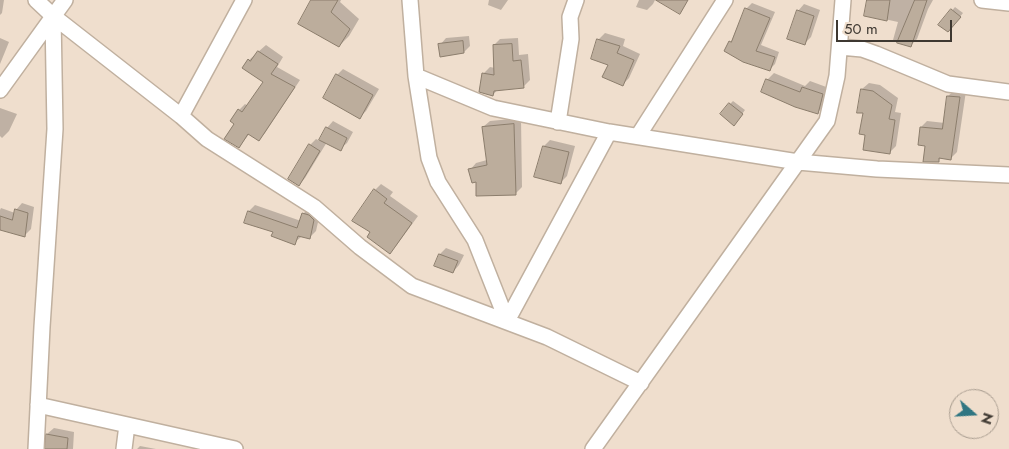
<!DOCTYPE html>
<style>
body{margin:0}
#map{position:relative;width:1009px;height:449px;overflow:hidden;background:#efdecd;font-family:Jost,sans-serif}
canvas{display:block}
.north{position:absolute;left:949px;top:389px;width:50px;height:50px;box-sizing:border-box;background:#efdecd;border:1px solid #a89c8f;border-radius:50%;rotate:109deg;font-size:14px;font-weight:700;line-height:20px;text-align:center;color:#3e3831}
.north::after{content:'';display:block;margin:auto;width:18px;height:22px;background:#307682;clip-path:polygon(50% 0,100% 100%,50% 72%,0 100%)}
.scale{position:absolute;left:836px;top:20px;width:116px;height:22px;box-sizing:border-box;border:2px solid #3e3831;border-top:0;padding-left:6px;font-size:15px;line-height:18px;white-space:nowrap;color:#3e3831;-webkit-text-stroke:4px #efdecd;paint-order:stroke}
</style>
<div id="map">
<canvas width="1009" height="449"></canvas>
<div class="north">N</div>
<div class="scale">50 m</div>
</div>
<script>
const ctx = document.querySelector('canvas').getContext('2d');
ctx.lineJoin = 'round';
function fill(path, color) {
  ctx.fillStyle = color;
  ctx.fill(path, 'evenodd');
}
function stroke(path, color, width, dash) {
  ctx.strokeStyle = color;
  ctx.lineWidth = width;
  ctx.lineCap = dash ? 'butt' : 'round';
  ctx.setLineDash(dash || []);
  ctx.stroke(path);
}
const shadow = new Path2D(`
 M0,0H4L2,13L0,15Z
 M312,0H341L340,2L359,19L349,36L339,46Z
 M489,0H508L501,10L488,5Z
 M639,0H655L653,4L647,10L636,7Z
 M868,0H933L928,9L917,39L911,45L893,40L898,22L866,15Z
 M752,3L775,12L761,45L779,52L775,64L770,69L725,51L734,38L746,9Z
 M804,4L820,10L811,37L804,44L798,11Z
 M955,7L963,13L951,28L940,25Z
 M605,33L625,39L623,46L640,54L629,78L623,84L609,64L592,58L599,39Z
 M469,36L470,46L464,52L440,45L446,38Z
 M0,38L9,42L0,64Z
 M518,38L519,55L528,54L530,80L524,86L498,89L493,95L483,74L490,67L495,68L494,45L500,39Z
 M266,45L283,57L277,67L300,80L265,133L259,140L250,133L239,147L235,123L239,110L245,104L248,106L265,82L249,60Z
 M343,69L379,89L366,111L360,117L337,75Z
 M774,73L805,86L810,81L829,88L824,106L817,113L763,92L768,79Z
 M869,83L880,85L898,98L895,112L901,113L896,146L889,153L867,134L862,89Z
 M955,90L966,91L957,152L950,159L942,157L938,161L926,145L921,127L927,121L945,123L948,96Z
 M733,101L745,110L737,121L730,104Z
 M0,108L17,114L9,131L2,138L0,136Z
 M521,118L522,187L515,194L477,181L470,170L476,163L487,160L483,127L490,121Z
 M333,121L353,132L347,143L340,149L327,142L305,178L299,185L310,145L316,139L320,141L327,128Z
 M550,140L575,146L567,176L560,183L544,146Z
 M381,184L393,192L390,196L418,216L396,246L375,190Z
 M22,203L34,207L31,229L25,235L0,229V210L1,208L15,213L16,210Z
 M255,205L301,221L303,214L310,207L320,213L316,231L310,237H301L294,243L275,231L249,211Z
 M446,248L464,255L459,265L453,272L440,254Z
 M54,428L74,432L73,449H47V434Z
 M140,446L156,449H137Z`);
const building = new Path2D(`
 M311,0H338L331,12L350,29L339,47L298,24Z
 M656,0H688L680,14Z
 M867,0H890L887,21L864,16Z
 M915,0H927L911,47L897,43Z
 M745,8L770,18L756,51L775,57L770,71L743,62L724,51L729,41L731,42Z
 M951,9L961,17L948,32L938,25Z
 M797,10L814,16L805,45L787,39Z
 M597,39L620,46L617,53L634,60L623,86L602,77L608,65L591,59Z
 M463,41L464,53L440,57L438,44Z
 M512,44L513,61L521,60L524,88L494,91L493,96L479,92L482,73L494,75L493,45Z
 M258,51L278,64L271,74L295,87L259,141L248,134L239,148L224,139L234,124L230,121L238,109L242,112L263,82L242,68L248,59L250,61Z
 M336,74L373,95L360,119L323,98Z
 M766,79L800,92L802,87L823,94L818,114L795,107L761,92Z
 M861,89L873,91L892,105L889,119L895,120L890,154L863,150L865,135L859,134L863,113H857Z
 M947,96L960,97L951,160L939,158V162H923L925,146L918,145L920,127L942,129Z
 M729,103L743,114L734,126L720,114Z
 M514,124L516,195L476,196V182L472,183L468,169L487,165L482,127Z
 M326,127L347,138L341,151L319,140Z
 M309,144L320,151L299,186L288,179Z
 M543,146L569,152L561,184L534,177Z
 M374,189L387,199L384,203L412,223L390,254L367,237L370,232L352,221Z
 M15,209L28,213L25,237L0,230V216L12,220Z
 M248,211L297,228L302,213L309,215L314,220L310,239L298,236L295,245L271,236L273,232L244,223Z
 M439,254L458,261L453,273L434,266Z
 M46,434L68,438L67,449H45Z`);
const street = new Path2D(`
 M36,0L53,16L181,116L207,139L314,207L360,247L412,286L547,337L641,383
 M410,0L416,76L493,108L609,132L798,162L877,169L1009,175
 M982,0L1009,3
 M840,47L862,49L876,54L948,84L1009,92
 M416,76L429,158L438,182L475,240L507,321
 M0,90L65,0
 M181,116L244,0
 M558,122L571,39L570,17L576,0
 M638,136L725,0
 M507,321L609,132
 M38,405L235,449
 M36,449L42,327L55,129L53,16
 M124,449L127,425
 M593,449L827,121L837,76L843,0`);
fill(shadow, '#0003');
fill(building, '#bcad9c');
stroke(building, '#8b7d6c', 1);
stroke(street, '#c0b09f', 18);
stroke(street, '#fff', 15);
</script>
